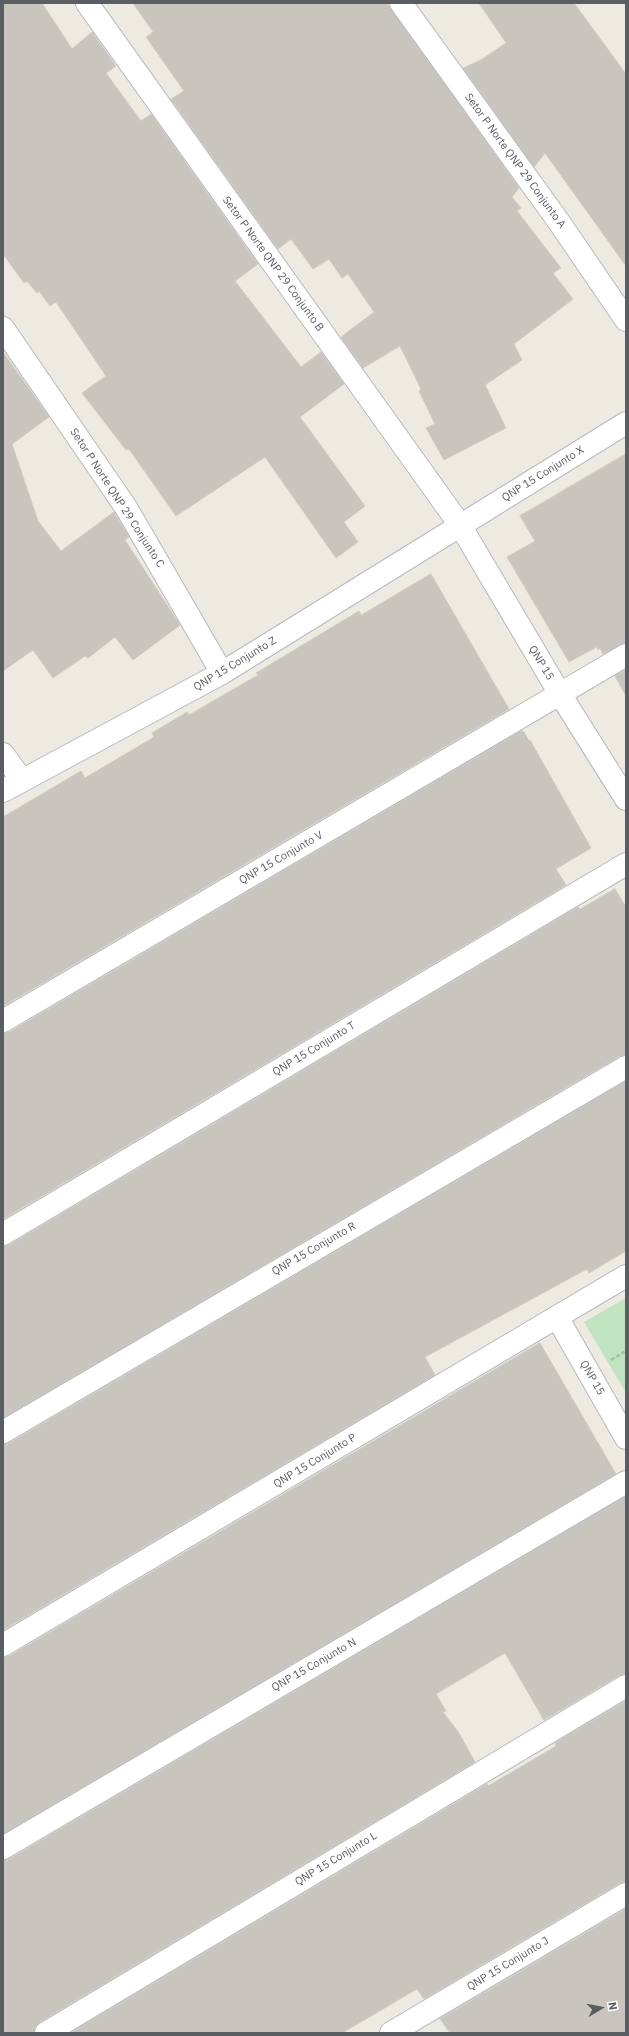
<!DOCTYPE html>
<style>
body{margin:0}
#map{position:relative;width:629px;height:2036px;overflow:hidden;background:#edeae2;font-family:"IBM Plex Sans",sans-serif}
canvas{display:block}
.frame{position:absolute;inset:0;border:4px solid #5a5e62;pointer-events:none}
.north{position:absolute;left:581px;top:1988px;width:40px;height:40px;-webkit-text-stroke:3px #fff;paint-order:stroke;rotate:80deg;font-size:11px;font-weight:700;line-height:16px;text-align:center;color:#5a5e62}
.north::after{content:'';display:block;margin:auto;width:14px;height:18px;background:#5a5e62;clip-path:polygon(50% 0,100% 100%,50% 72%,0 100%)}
</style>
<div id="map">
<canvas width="629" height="2036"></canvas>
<div class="frame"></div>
<div class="north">N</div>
</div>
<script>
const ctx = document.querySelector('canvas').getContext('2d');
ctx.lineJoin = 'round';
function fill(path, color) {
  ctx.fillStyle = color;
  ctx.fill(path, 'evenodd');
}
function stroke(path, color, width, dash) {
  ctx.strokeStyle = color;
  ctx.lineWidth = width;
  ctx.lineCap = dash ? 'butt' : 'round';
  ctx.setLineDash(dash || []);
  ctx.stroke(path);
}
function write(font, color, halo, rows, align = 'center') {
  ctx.font = font + ' "IBM Plex Sans",sans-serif';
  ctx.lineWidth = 3.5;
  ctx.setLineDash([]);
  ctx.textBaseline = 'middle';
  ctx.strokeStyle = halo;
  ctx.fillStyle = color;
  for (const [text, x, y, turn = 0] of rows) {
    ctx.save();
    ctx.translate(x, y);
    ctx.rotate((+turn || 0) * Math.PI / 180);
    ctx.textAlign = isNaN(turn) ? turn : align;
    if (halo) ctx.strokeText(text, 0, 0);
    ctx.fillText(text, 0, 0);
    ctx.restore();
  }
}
const green = new Path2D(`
 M626,1298V1393L584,1322Z`);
const building = new Path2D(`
 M3,3H42L72,49L92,32L116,66L106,73L141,121L151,114L258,264L235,281L301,367L321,352L344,384L300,417L365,506L344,522L358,542L336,558L265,457L176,516L129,449L126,450L82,393L106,376L56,302L50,306L39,291L37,293L27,281L24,283L3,254Z
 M133,3H387L519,188L512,197L521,208L517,211L561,268L553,273L573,299L514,344L522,360L485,385L506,428L444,460L426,428L435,424L419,391L421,389L400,346L363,368L341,337L374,312L348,274L342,278L329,259L313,269L291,239L278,249L171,99L184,91L146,37L153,32Z
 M479,3H574L626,74V266L545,153L534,167L463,68L481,60L506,43Z
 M3,352L49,417L12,444L38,521L61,551L114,512L129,537L125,540L180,625L133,660L115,637L88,658L85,656L53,678L33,650L3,671Z
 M626,454V643L603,654L600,648L598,650L597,647L569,662L507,557L535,541L520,516Z
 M431,574L509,709L3,1006V817L81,771L85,778L154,737L152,733L187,712L189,715L258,675L256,673L359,611L361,615Z
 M626,670V696L615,676Z
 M521,731L524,732L529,741L530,740L591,848L556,869L566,885L3,1219V1033L9,1032Z
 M615,889L626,907V1055L620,1056L3,1418V1246L9,1245L578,907L580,909Z
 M626,1081V1251L589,1273L587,1269L425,1357L435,1375L3,1630V1444L9,1443Z
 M540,1343L616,1474L3,1834V1657L9,1656Z
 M626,1496V1674L620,1675L544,1720L505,1653L436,1694L446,1711L443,1712L459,1733L475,1762L40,2022L35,2027L34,2033H3V1860L9,1859Z
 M626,1701V1882L620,1883L424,1999L417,1989L342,2033H70L487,1784L488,1786L524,1765L556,1746L555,1743Z
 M626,1909V2033H450L440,2019Z`);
const path = new Path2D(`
 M611,1360L626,1351`);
const street = new Path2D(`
 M87,3L460,525L560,694L626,799
 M401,3L559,222L626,320
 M3,328L127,509L222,673
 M3,754L22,780
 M3,1021L626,655
 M3,1234L626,864
 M557,1317L626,1438
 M3,1432L626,1067
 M3,1645L626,1276
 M3,1848L626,1482
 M46,2033L626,1686
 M391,2033L626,1894`);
const secondary = new Path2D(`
 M3,791L222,673L626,423`);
const streetNames = [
 ["Setor P Norte QNP 29 Conjunto A",515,161,54],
 ["Setor P Norte QNP 29 Conjunto B",273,264,54],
 ["QNP 15 Conjunto X",543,474,-32],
 ["Setor P Norte QNP 29 Conjunto C",117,498,57],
 ["QNP 15",541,663,59],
 ["QNP 15 Conjunto Z",235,664,-31],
 ["QNP 15 Conjunto V",281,858,-30],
 ["QNP 15 Conjunto T",314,1049,-31],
 ["QNP 15 Conjunto R",314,1249,-30],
 ["QNP 15",592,1378,60],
 ["QNP 15 Conjunto P",315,1461,-31],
 ["QNP 15 Conjunto N",314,1665,-30],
 ["QNP 15 Conjunto L",336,1859,-31],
 ["QNP 15 Conjunto J",508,1964,-31]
];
fill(green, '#bfe4bf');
fill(building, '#c8c5bf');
stroke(building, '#d1ccc1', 1);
stroke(street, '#b5b8bc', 24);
stroke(secondary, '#b6b9be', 24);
stroke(path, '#98c4a5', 2.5, [4, 2]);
stroke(street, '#fff', 22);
stroke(secondary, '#fff', 22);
write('11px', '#5a5e62', '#fff', streetNames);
</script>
